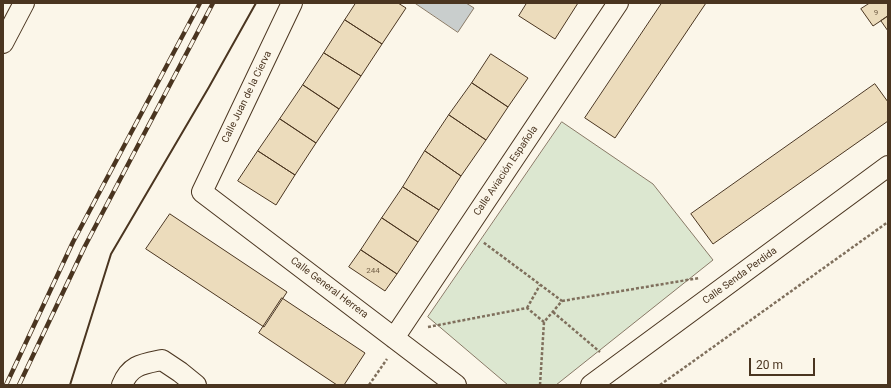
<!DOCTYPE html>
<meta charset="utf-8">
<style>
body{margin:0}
#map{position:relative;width:891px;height:388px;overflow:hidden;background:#fbf6e9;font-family:Roboto,sans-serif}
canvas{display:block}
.frame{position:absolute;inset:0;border:4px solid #4a3520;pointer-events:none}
.scale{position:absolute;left:749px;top:358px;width:66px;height:18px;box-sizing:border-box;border:2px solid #4a3520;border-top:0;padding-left:5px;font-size:12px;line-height:14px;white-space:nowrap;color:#4a3520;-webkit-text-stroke:3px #fbf6e9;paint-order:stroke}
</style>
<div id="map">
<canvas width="891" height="388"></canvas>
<div class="frame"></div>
<div class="scale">20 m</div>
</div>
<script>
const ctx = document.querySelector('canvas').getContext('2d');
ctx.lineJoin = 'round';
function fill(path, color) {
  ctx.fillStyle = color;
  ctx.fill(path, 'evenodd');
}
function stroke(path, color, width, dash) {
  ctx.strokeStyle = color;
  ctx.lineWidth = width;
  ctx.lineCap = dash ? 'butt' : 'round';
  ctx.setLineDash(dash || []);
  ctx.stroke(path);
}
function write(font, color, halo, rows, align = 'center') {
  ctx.font = font + ' Roboto,sans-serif';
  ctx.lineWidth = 3;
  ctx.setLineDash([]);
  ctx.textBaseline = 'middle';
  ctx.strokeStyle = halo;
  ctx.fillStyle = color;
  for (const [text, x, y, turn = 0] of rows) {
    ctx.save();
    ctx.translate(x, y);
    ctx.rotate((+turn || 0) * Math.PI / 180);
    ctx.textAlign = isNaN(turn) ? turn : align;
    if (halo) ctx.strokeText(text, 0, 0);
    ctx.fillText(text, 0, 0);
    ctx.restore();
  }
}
const green = new Path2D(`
 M562,122L653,184L713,260L556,385H508L428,317Z`);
const water = new Path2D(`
 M415,3H466L474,8L458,32Z`);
const building = new Path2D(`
 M356,3H398L406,8L382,44L345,20Z
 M527,3H578L555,39L519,16Z
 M662,3H706L615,138L585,118Z
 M870,3H888V16L873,26L861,9Z
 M888,16V31L881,21Z
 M345,20L382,44L361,76L324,53Z
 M324,53L361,76L339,109L303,85Z
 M491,54L528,78L508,107L472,83Z
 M472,83L508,107L486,140L449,115Z
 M875,84L888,102V121L713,244L691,214Z
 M303,85L339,109L316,143L280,119Z
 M449,115L486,140L461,176L425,151Z
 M280,119L316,143L295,175L258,151Z
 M258,151L295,175L276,205L238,181Z
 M425,151L461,176L439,210L403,187Z
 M403,187L439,210L418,242L382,218Z
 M170,214L287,292L264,327L146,249Z
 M382,218L418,242L397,274L361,250Z
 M361,250L397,274L385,291L349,267Z
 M282,298L365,353L344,385H337L259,333Z`);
const path = new Path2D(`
 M562,301L699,278
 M527,308L540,285
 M553,312L600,352
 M428,327L527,308L544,322L562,301L483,242
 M369,385L387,359
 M540,385L544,322
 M660,385L888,222`);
const minor = new Path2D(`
 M292,3L202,192L456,385
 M3,43L24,3
 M394,338L618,3
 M122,385C130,365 142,364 162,360L180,372L196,385
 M591,385L888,166`);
const rail = new Path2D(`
 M6,385L73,242L200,3
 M19,385L85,246L213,3`);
const wall = new Path2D(`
 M70,385L111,254L209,87L256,3`);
const numberNames = [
 ["9",876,13],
 ["244",373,271]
];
const streetNames = [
 ["Calle Juan de la Cierva",247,97,-64],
 ["Calle Aviación Española",506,171,-56],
 ["Calle Senda Perdida",740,276,-36],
 ["Calle General Herrera",329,288,37]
];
fill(green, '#dce7d0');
stroke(green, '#887966', 1);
fill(water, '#c9cecd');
stroke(water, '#887966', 1);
fill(building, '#ecdcbc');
stroke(building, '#4a3520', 1);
stroke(minor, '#4a3520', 22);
stroke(path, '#7f6f5c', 2.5, [3, 2]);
stroke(minor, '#fbf6e9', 20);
stroke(rail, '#4a3520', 4.5);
stroke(rail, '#fbf6e9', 3, [9]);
stroke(wall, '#4a3520', 2);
write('8px', '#725f47', null, numberNames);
write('10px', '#4a3520', '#fbf6e9', streetNames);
</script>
